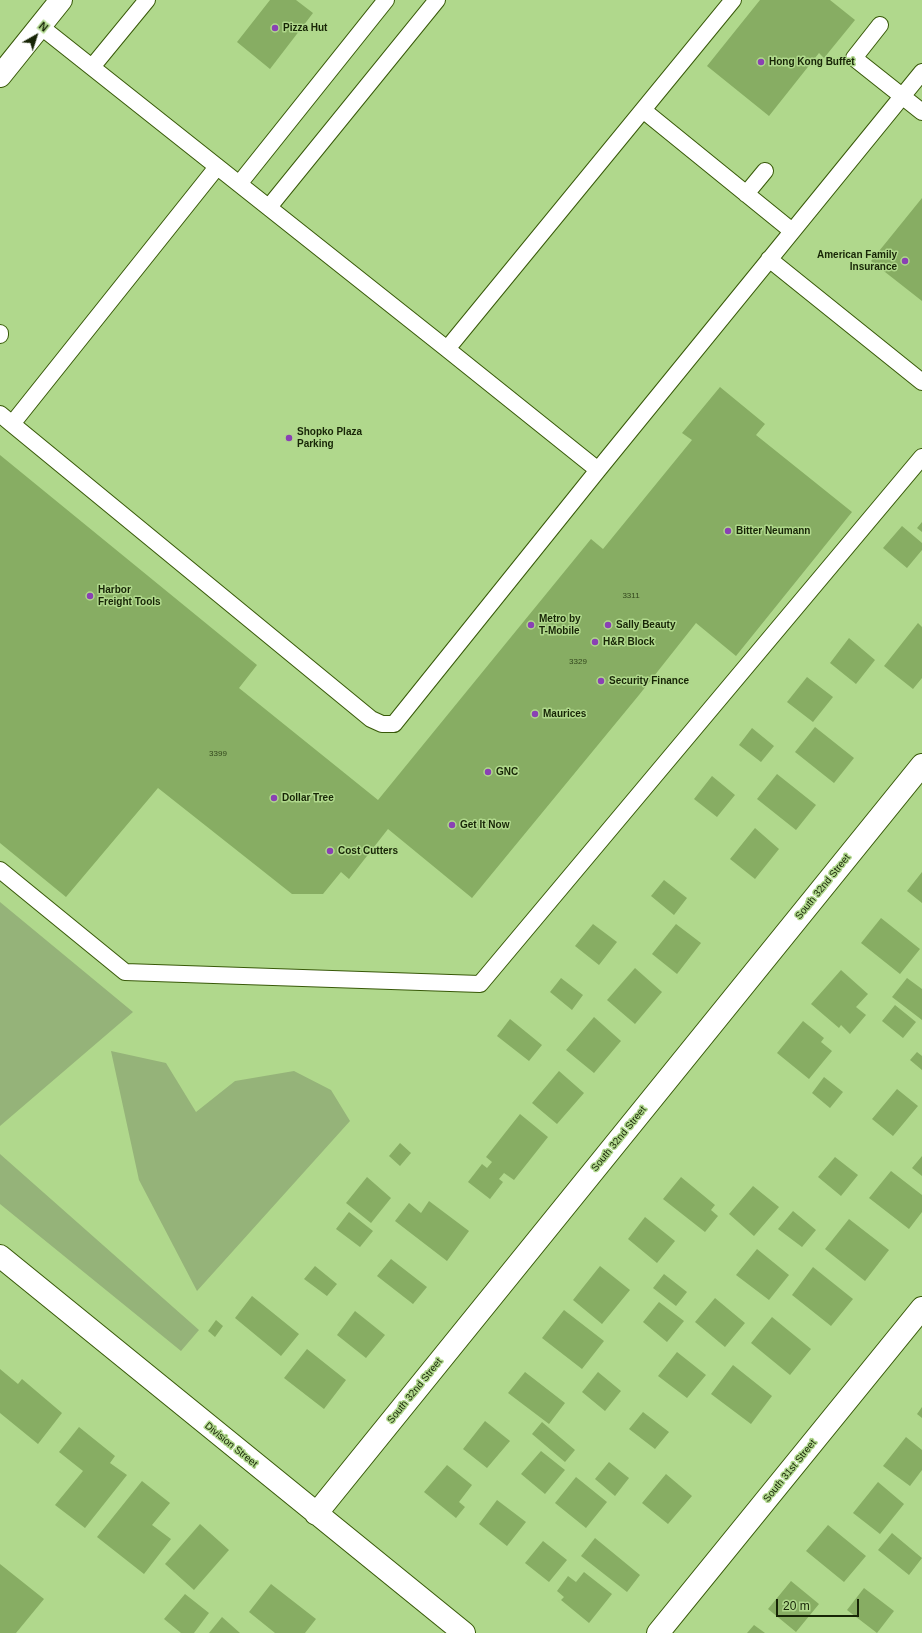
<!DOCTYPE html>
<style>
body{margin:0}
#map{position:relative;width:922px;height:1633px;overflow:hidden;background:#b0d88c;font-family:Arial,sans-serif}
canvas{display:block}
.north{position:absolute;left:16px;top:16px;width:40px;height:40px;-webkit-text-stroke:3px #b0d88c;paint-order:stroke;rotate:39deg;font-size:11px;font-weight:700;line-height:16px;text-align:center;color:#172506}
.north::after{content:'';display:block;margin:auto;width:14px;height:18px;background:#172506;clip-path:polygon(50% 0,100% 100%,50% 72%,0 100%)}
.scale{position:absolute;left:776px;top:1599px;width:83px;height:18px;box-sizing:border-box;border:2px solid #172506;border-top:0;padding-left:5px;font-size:12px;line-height:14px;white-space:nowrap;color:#172506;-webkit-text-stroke:3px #b0d88c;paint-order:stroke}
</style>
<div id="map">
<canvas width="922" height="1633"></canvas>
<div class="north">N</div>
<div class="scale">20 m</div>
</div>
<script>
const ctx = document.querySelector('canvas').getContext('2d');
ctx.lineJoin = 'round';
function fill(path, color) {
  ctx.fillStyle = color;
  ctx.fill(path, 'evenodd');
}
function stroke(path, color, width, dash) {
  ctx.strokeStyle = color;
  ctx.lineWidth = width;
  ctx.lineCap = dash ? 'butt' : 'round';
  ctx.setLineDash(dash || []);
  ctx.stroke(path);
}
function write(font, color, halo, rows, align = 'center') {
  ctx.font = font + ' Arial,sans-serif';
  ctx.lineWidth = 3;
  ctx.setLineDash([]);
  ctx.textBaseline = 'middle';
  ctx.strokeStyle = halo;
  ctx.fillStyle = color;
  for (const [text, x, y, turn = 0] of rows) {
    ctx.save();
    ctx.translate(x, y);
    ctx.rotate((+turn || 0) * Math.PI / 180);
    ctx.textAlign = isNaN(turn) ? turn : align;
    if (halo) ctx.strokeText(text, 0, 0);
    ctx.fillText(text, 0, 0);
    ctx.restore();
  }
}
const green = new Path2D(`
 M0,902L133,1012L0,1126Z
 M111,1051L166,1063L196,1112L235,1081L294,1071L331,1090L350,1121L197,1291L139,1180Z
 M0,1154L199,1330L181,1351L0,1204Z`);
const building = new Path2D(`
 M270,0H296L313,13L270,69L237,42Z
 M760,0H830L855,20L824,58L819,53L769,116L707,66Z
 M922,198V301L871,261Z
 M720,387L765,424L756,435L852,512L736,656L696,623L639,695L472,898L388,829L349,879L341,872L323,894H292L158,788L66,897L0,843V455L257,665L239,688L378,800L591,539L603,549L692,440L682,433Z
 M922,522V532L917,528Z
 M902,526L922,543V550L907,568L883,548Z
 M918,623L922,627V678L913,689L884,666Z
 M849,638L875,660L856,684L830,663Z
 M807,677L833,697L813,722L787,702Z
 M815,727L854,758L834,783L795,752Z
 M752,728L774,746L761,762L739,745Z
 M777,774L816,805L796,830L757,799Z
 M712,776L735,795L717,817L694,799Z
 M755,828L779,849L755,879L730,859Z
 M922,872V903L907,891Z
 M664,880L687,898L674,915L651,896Z
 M881,918L920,949L900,974L861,943Z
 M593,924L617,942L599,965L575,946Z
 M676,924L701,943L677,974L652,954Z
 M635,968L662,992L635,1024L607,1000Z
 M841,970L868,994L856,1007L866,1015L850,1034L841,1025L839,1028L811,1004Z
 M561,978L583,995L572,1010L550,992Z
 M907,978L922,989V1020L892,997Z
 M895,1005L916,1022L903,1038L882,1021Z
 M594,1017L621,1041L594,1073L566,1050Z
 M510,1019L542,1045L529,1061L497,1036Z
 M803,1021L824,1038L821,1042L832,1051L809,1079L777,1053Z
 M917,1052L922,1056V1070L910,1060Z
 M559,1071L584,1093L557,1124L532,1103Z
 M824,1077L843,1092L830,1108L812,1093Z
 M897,1089L918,1106L893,1136L872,1119Z
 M520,1114L548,1137L514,1180L504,1173L499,1179L503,1182L490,1199L468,1182L482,1164L487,1168L492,1162L486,1157Z
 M400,1143L411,1153L400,1166L389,1156Z
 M922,1156V1176L912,1168Z
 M835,1157L858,1175L841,1196L818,1177Z
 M891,1171L922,1195V1212L909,1229L869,1198Z
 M367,1177L391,1198L371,1223L346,1203Z
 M681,1177L715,1205L711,1210L718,1216L705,1232L663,1199Z
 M753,1186L779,1207L754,1236L729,1214Z
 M429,1201L469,1231L447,1261L395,1221L409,1203L421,1213Z
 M793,1211L816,1230L802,1247L778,1229Z
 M349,1212L373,1231L360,1247L336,1229Z
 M645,1217L675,1241L657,1263L628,1239Z
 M849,1219L889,1250L865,1281L825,1249Z
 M757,1249L789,1275L769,1300L736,1275Z
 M391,1259L427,1287L413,1304L377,1276Z
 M315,1266L337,1284L327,1296L304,1279Z
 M600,1266L630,1290L602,1324L573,1300Z
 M813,1267L853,1299L831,1326L792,1295Z
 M664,1274L687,1292L676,1306L653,1288Z
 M252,1296L299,1334L281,1356L235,1318Z
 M715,1298L745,1323L725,1347L695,1322Z
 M659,1302L684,1321L667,1342L643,1322Z
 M564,1310L604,1341L582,1369L542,1338Z
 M355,1311L385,1335L366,1358L337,1335Z
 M772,1317L811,1349L790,1375L751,1343Z
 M216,1320L223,1326L215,1337L208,1331Z
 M307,1349L346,1380L324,1409L284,1378Z
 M677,1352L706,1375L687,1398L658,1376Z
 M733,1365L772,1396L751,1424L711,1394Z
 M0,1369L18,1384L22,1379L62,1413L38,1444L0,1413Z
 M525,1372L565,1403L549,1424L508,1393Z
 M598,1372L621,1391L605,1411L582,1392Z
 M922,1407V1418L917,1414Z
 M643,1412L669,1432L655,1449L629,1429Z
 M485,1421L510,1441L487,1468L463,1449Z
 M542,1422L575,1450L565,1462L532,1434Z
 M79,1427L115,1456L110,1463L127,1475L85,1528L55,1505L83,1471L59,1452Z
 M906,1437L922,1450V1470L910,1486L883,1466Z
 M541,1451L565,1470L545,1494L521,1474Z
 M609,1462L629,1478L615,1496L595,1479Z
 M447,1465L472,1485L459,1502L465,1507L456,1518L424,1492Z
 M666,1474L692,1496L668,1524L642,1503Z
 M576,1477L607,1502L586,1528L555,1503Z
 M142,1481L170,1503L152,1525L171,1539L144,1574L97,1537Z
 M878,1482L904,1504L880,1534L853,1513Z
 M497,1500L526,1522L507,1546L479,1524Z
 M200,1524L229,1550L194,1590L165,1564Z
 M828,1525L866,1556L844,1582L806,1551Z
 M892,1533L922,1558L909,1575L878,1550Z
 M595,1538L640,1575L627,1592L581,1556Z
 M543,1541L567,1560L549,1582L525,1563Z
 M0,1564L44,1599L16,1633H0Z
 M584,1572L612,1594L589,1623L561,1600L564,1597L557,1591L568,1576L576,1582Z
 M791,1581L819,1604L796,1632L768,1609Z
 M271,1584L316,1619L305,1633H275L249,1612Z
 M864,1588L894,1611L877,1633L847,1610Z
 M185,1594L209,1613L194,1633H181L164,1619Z
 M222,1617L240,1633H209Z
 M754,1625L765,1633H747Z`);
const service = new Path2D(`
 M880,25L854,58L922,112
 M40,26L447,349L598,470
 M92,67L147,0
 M643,110L792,231
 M217,167L12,424L371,719L382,724H394L598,470L922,72
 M239,184L386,0
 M746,194L765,171
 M269,207L437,0
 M769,259L922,382
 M0,333V335
 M447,349L733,0
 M0,414L12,424
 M0,870L125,972L480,984L922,457`);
const minor = new Path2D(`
 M0,76L61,0
 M0,1256L464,1633
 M316,1514L922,765
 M658,1633L922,1308`);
const markers = [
 [275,28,4,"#8a41b4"],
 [761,62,4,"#8a41b4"],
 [905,261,4,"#8a41b4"],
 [289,438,4,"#8a41b4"],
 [728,531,4,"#8a41b4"],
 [90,596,4,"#8a41b4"],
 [531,625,4,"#8a41b4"],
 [608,625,4,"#8a41b4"],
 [595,642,4,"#8a41b4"],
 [601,681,4,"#8a41b4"],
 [535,714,4,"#8a41b4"],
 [488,772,4,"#8a41b4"],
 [274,798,4,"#8a41b4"],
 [452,825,4,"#8a41b4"],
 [330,851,4,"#8a41b4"]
];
const numberNames = [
 ["3311",631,596],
 ["3329",578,662],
 ["3399",218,754]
];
const poiNames = [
 ["Pizza Hut",283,28],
 ["Hong Kong Buffet",769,62],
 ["American Family",897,255,"right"],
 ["Insurance",897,267,"right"],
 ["Shopko Plaza",297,432],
 ["Parking",297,444],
 ["Bitter Neumann",736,531],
 ["Harbor",98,590],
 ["Freight Tools",98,602],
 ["Metro by",539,619],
 ["T-Mobile",539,631],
 ["Sally Beauty",616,625],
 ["H&R Block",603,642],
 ["Security Finance",609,681],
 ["Maurices",543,714],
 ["GNC",496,772],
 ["Dollar Tree",282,798],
 ["Get It Now",460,825],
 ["Cost Cutters",338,851]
];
const streetNames = [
 ["South 32nd Street",823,887,-51],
 ["South 32nd Street",619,1139,-51],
 ["South 32nd Street",415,1391,-51],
 ["Division Street",231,1445,39],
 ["South 31st Street",790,1471,-51]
];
fill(green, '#95b379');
fill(building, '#87ad63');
stroke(service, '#385908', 18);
stroke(minor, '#385908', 24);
stroke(service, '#fff', 16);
stroke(minor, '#fff', 22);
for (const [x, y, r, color] of markers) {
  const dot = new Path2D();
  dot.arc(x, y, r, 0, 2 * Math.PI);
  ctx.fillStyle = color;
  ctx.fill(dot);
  stroke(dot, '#b0d88c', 1.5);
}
write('8px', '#33471d', null, numberNames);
write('bold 10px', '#172506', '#b0d88c', poiNames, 'left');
write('10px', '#172506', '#b0d88c', streetNames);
</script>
